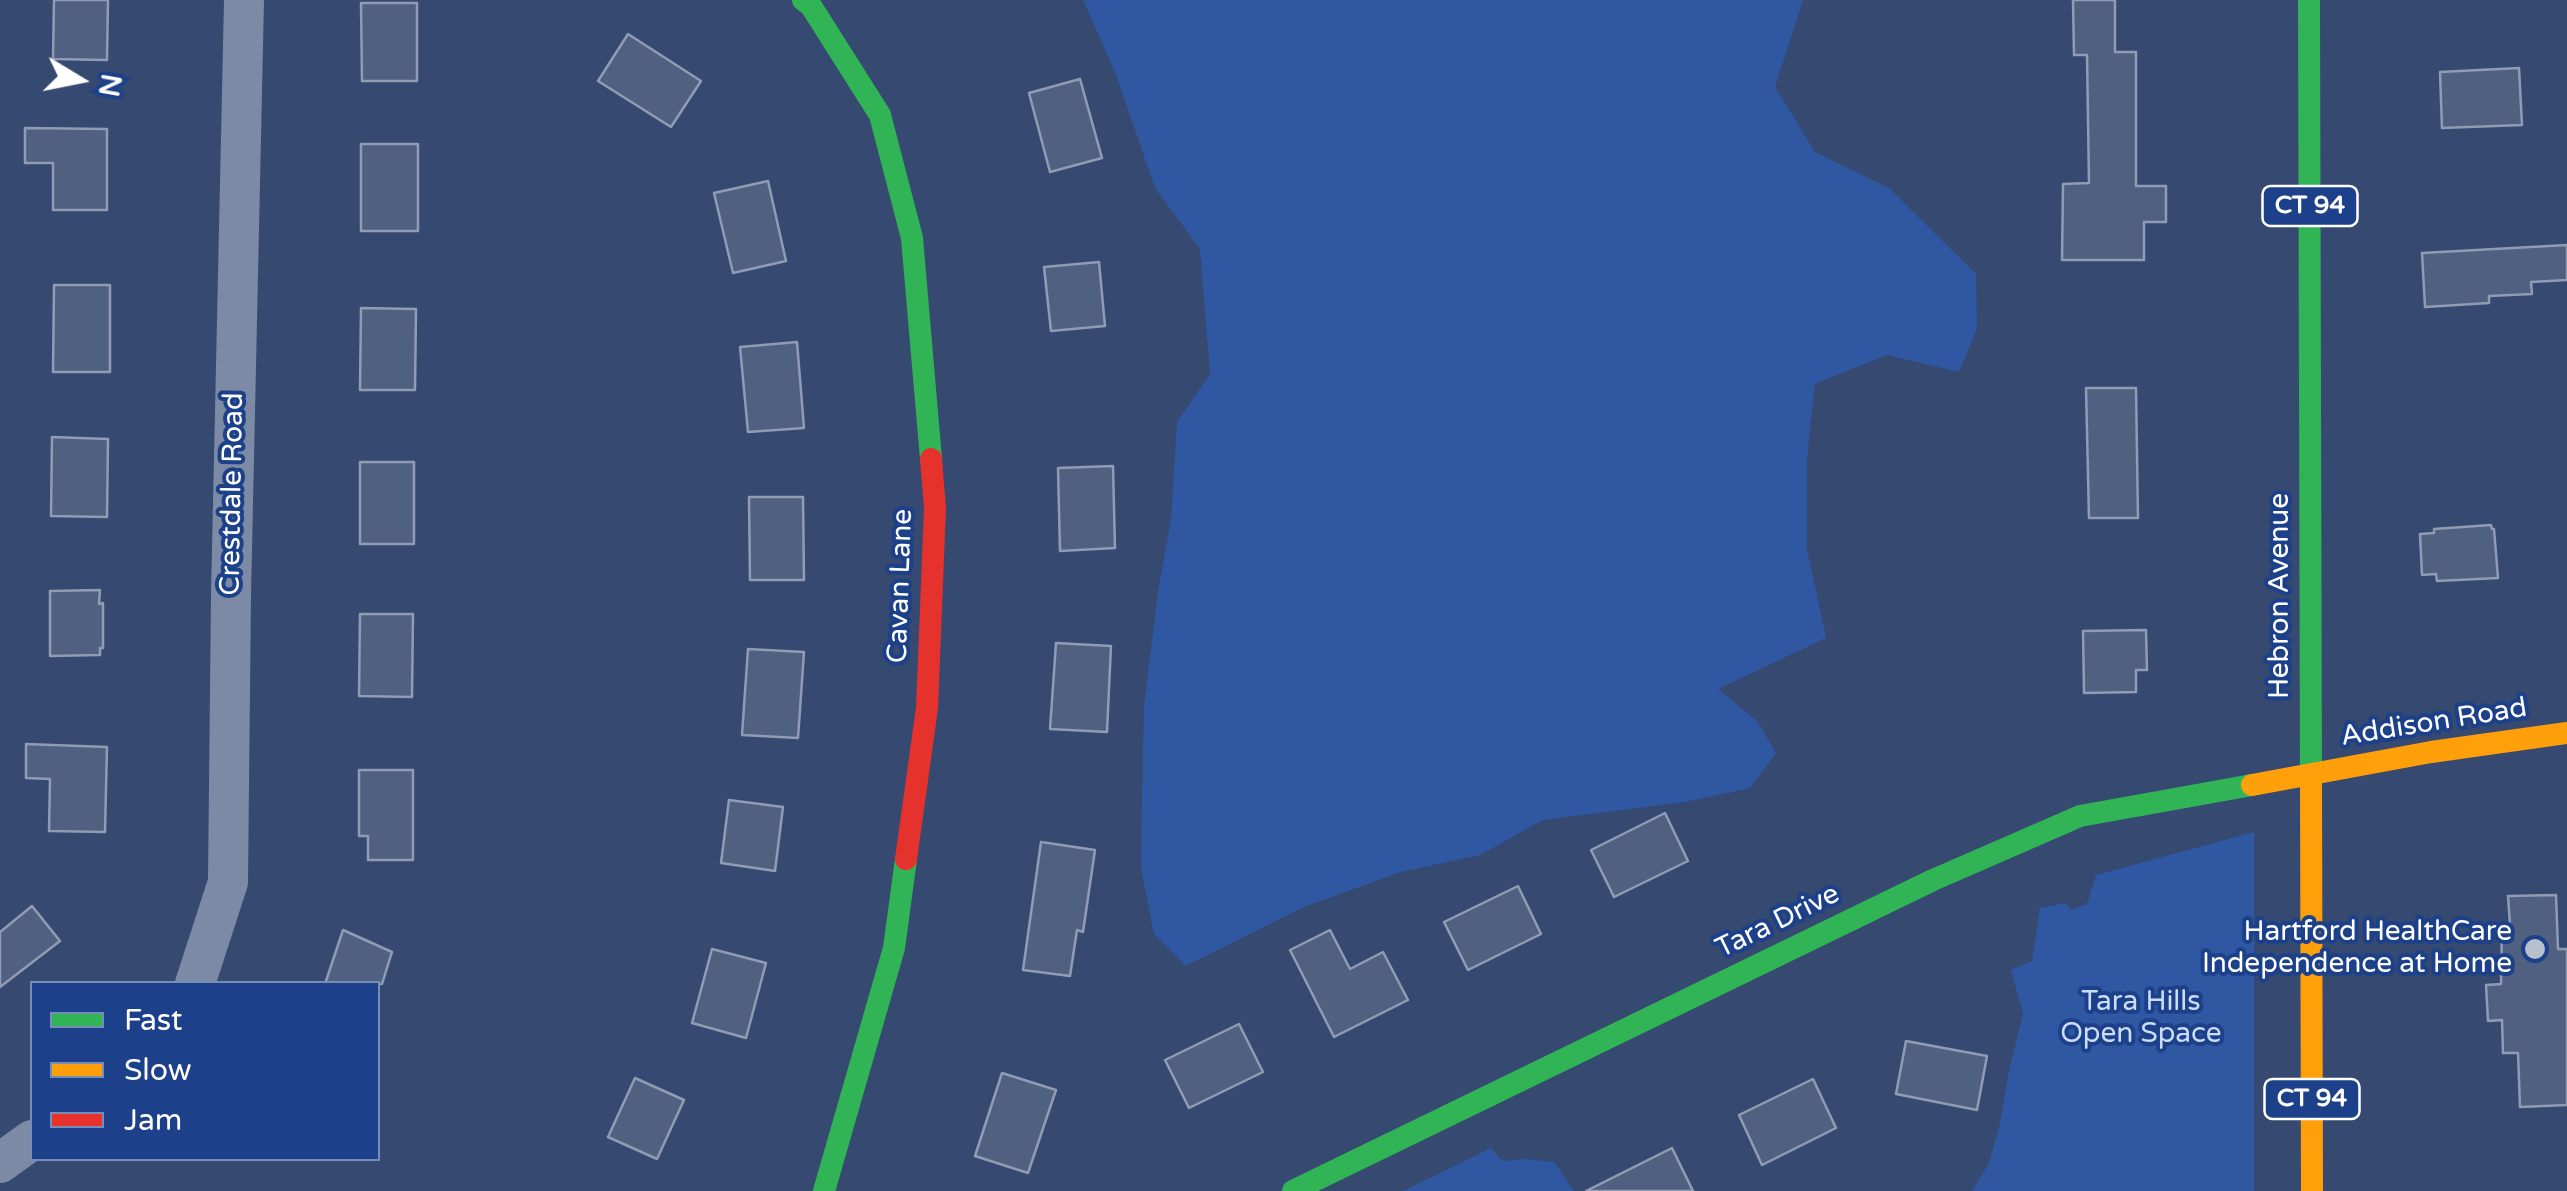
<!DOCTYPE html>
<style>
body{margin:0}
#map{position:relative;width:2567px;height:1191px;overflow:hidden;background:#354971;font-family:"Varela Round",sans-serif}
canvas{display:block}
.legend{position:absolute;left:30px;top:981px;width:350px;height:180px;box-sizing:border-box;background:#1c418a;border:2px solid #778db9;margin:0;padding:12px 18px;list-style:none;font-size:30px;color:#fff}
.legend li{display:flex;align-items:center;gap:20px;height:50px}
.legend b{width:50px;border:2px solid #778db9}
.north{position:absolute;left:30px;top:30px;width:100px;height:100px;-webkit-text-stroke:8px #1c418a;paint-order:stroke;rotate:100deg;font-size:28px;font-weight:700;line-height:40px;text-align:center;color:#fff}
.north::after{content:'';display:block;margin:auto;width:35px;height:45px;background:#fff;clip-path:polygon(50% 0,100% 100%,50% 72%,0 100%)}
</style>
<div id="map">
<canvas width="2567" height="1191"></canvas>
<ul class="legend">
<li><b style="height:12px;background:#30b455"></b>Fast</li>
<li><b style="height:12px;background:#ff9f0a"></b>Slow</li>
<li><b style="height:12px;background:#e5322d"></b>Jam</li>
</ul>
<div class="north">N</div>
</div>
<script>
const ctx = document.querySelector('canvas').getContext('2d');
ctx.lineJoin = 'round';
function fill(path, color) {
  ctx.fillStyle = color;
  ctx.fill(path, 'evenodd');
}
function stroke(path, color, width, dash) {
  ctx.strokeStyle = color;
  ctx.lineWidth = width;
  ctx.lineCap = dash ? 'butt' : 'round';
  ctx.setLineDash(dash || []);
  ctx.stroke(path);
}
function write(font, color, halo, rows, align = 'center') {
  ctx.font = font + ' "Varela Round",sans-serif';
  ctx.lineWidth = 8;
  ctx.setLineDash([]);
  ctx.textBaseline = 'middle';
  ctx.strokeStyle = halo;
  ctx.fillStyle = color;
  for (const [text, x, y, turn = 0] of rows) {
    ctx.save();
    ctx.translate(x, y);
    ctx.rotate((+turn || 0) * Math.PI / 180);
    ctx.textAlign = isNaN(turn) ? turn : align;
    if (halo) ctx.strokeText(text, 0, 0);
    ctx.fillText(text, 0, 0);
    ctx.restore();
  }
}
const green = new Path2D(`
 M1083,0H1803L1775,87L1815,152L1889,188L1976,274L1977,329L1959,372L1887,355L1815,384L1807,459V549L1826,638L1718,689L1757,721L1776,753L1750,788L1685,802L1543,820L1480,855L1401,872L1304,907L1186,966L1154,934L1141,868L1142,795L1144,705L1158,592L1171,519L1177,422L1210,374L1200,249L1155,188L1115,72Z
 M2254,832V1191H1972L1989,1163L2000,1123L2008,1075L2023,1013L2011,970L2032,961L2040,908L2066,903L2071,910L2087,904L2096,875Z
 M1491,1148L1502,1161L1527,1159L1554,1162L1574,1191H1403Z`);
const building = new Path2D(`
 M54,0H108L107,60L53,59Z
 M2073,0H2115V52H2136V186H2166V222H2144V260H2062L2063,184L2089,183L2087,55H2074Z
 M361,3H417V81H362Z
 M628,34L701,81L671,127L598,81Z
 M2519,68L2522,125L2442,128L2440,72Z
 M1080,79L1102,158L1050,172L1029,93Z
 M25,128L107,129V210H53V163H25Z
 M361,144H418V231H361Z
 M768,181L786,261L733,273L714,193Z
 M2567,245V280L2531,282L2532,294L2489,296V303L2425,307L2422,253Z
 M1099,262L1105,326L1051,331L1044,267Z
 M54,285H110V372H53Z
 M361,308L416,309L415,390H360Z
 M797,342L804,428L748,432L740,347Z
 M2086,388H2136L2138,518H2089Z
 M52,437L108,439L107,517L51,516Z
 M360,462H414V544H360Z
 M1113,466L1115,548L1060,551L1058,468Z
 M749,497H803L804,580H750Z
 M2491,525L2492,529H2494L2498,578L2437,581L2436,574L2422,575L2420,534L2434,533V529Z
 M100,590L99,604L103,603V648H100V655L50,656V591Z
 M360,614H413L412,697L359,696Z
 M2146,630L2147,670H2136V692L2084,693L2083,631Z
 M1056,643L1111,646L1107,732L1050,729Z
 M748,649L804,652L798,738L742,735Z
 M26,744L107,747L105,832L49,831L50,779L26,778Z
 M359,770H413V860H368V836H359Z
 M729,800L783,807L775,871L721,863Z
 M1665,813L1688,861L1614,897L1591,850Z
 M1041,842L1095,850L1083,932L1077,930L1070,976L1023,970Z
 M1518,886L1541,934L1468,970L1444,922Z
 M2556,895L2558,949H2567V1105L2520,1107L2518,1053H2503L2502,1020L2488,1021L2486,985L2501,984L2502,925H2510L2508,896Z
 M32,906L60,941L0,987V932Z
 M343,930L392,952L382,984H325Z
 M1330,930L1350,969L1383,952L1408,1000L1334,1037L1290,950Z
 M712,949L766,963L746,1038L692,1023Z
 M1239,1024L1263,1072L1189,1108L1165,1060Z
 M1906,1041L1987,1056L1977,1110L1896,1094Z
 M1002,1073L1056,1090L1028,1173L975,1156Z
 M635,1078L684,1100L657,1159L608,1137Z
 M1813,1079L1836,1128L1762,1165L1739,1115Z
 M1672,1148L1693,1191H1586Z`);
const street = new Path2D(`
 M195,984L228,882L231,595L244,0
 M0,1163L32,1140`);
const fast = new Path2D(`
 M803,0L811,6L880,115L912,238L931,459
 M2309,0L2311,785
 M824,1191L894,948L906,859
 M1293,1191L1933,880L2080,816L2252,785`);
const slow = new Path2D(`
 M2252,785L2431,752L2567,733
 M2311,785L2312,1191`);
const jam = new Path2D(`
 M906,859L927,708L935,508L931,459`);
const markers = [
 [2535,949,12,"#b8bfcd"]
];
const shields = [
 [2310,206,95],
 [2312,1099,95]
];
const shieldNames = [
 ["CT 94",2310,206],
 ["CT 94",2312,1099]
];
const streetNames = [
 ["Crestdale Road",233,494,-89],
 ["Cavan Lane",901,586,-88],
 ["Hebron Avenue",2281,596,-90],
 ["Addison Road",2434,723,-9],
 ["Tara Drive",1778,922,-26]
];
const poiNames = [
 ["Hartford HealthCare",2512,933],
 ["Independence at Home",2512,965]
];
const parkNames = [
 ["Tara Hills",2141,1003],
 ["Open Space",2141,1035]
];
fill(green, '#3057a1');
fill(building, '#4f6080');
stroke(building, '#909cb4', 2.5);
stroke(street, '#7c8aa5', 40);
stroke(fast, '#30b455', 22);
stroke(slow, '#ff9f0a', 22);
stroke(jam, '#e5322d', 22);
for (const [x, y, r, color] of markers) {
  const dot = new Path2D();
  dot.arc(x, y, r, 0, 2 * Math.PI);
  ctx.fillStyle = color;
  ctx.fill(dot);
  stroke(dot, '#1c418a', 4);
}
for (const [x, y, w] of shields) {
  const box = new Path2D();
  box.roundRect(x - w / 2, y - 20, w, 40, 8);
  ctx.fillStyle = '#1c418a';
  ctx.fill(box);
  stroke(box, '#fff', 2.5);
}
write('bold 25px', '#fff', null, shieldNames);
write('28px', '#fff', '#1c418a', streetNames);
write('28px', '#fff', '#1c418a', poiNames, 'right');
write('28px', '#ccdcf9', '#1c418a', parkNames);
</script>
